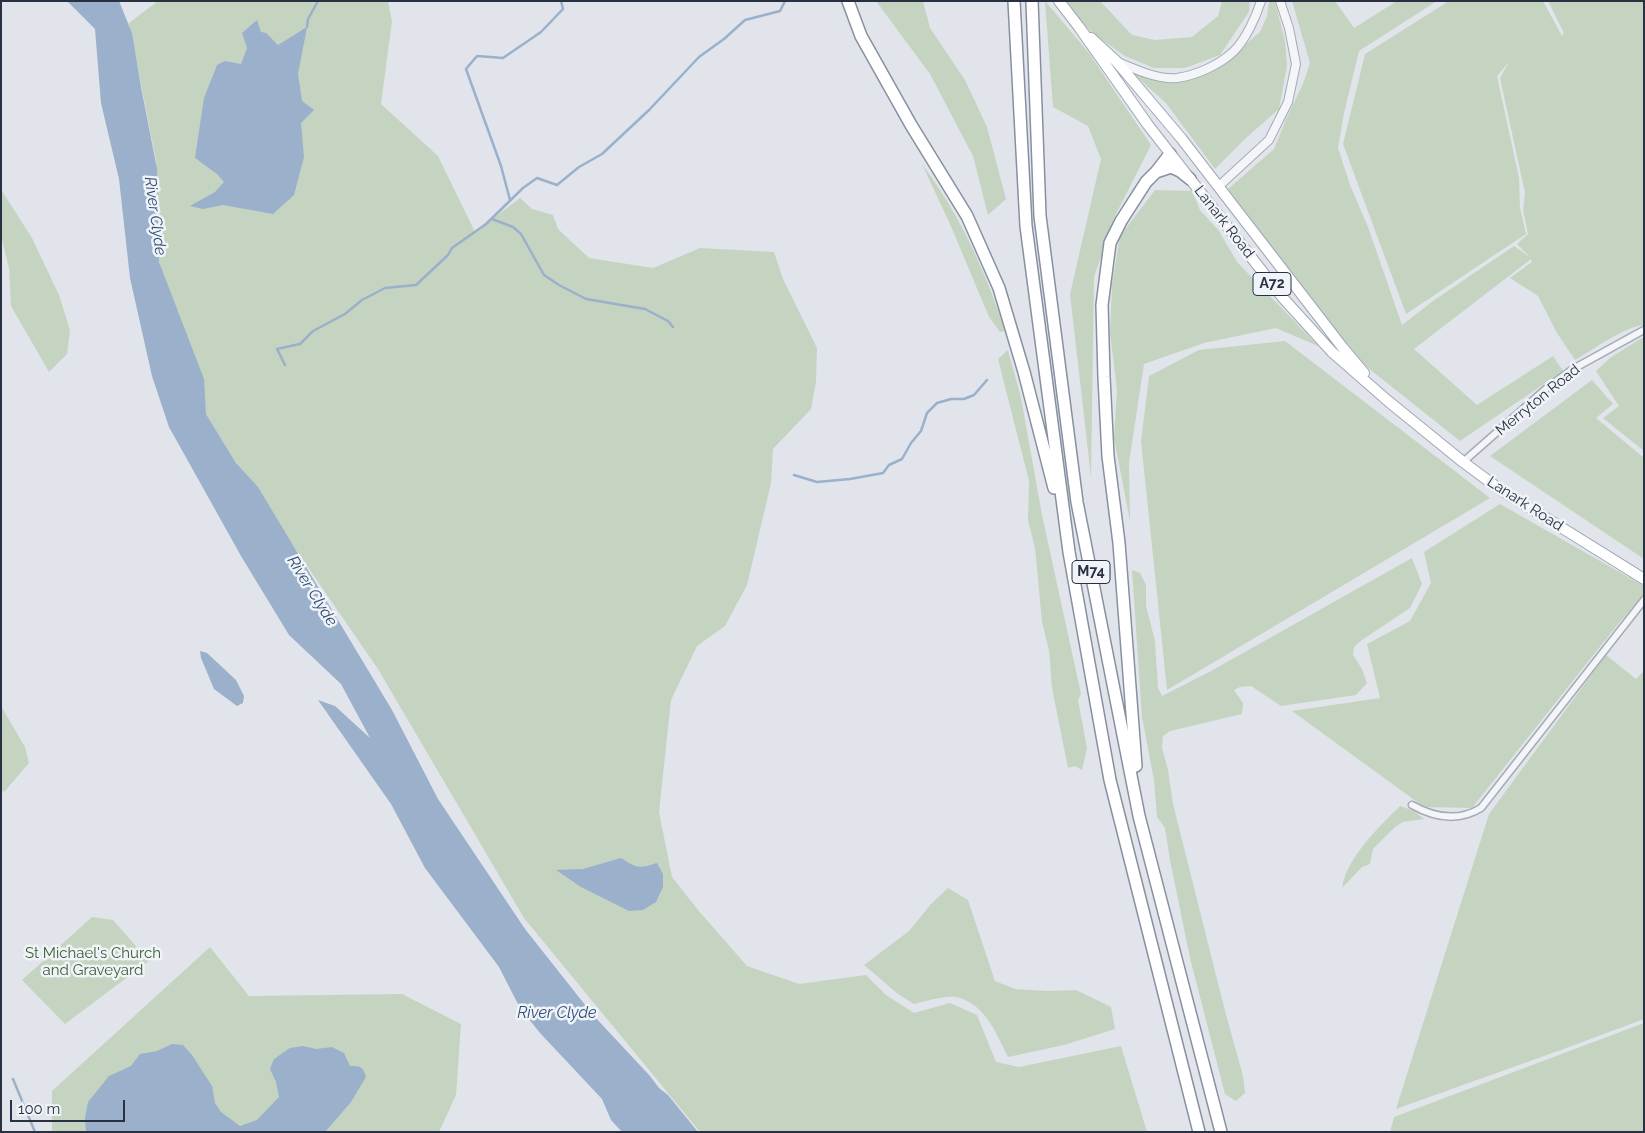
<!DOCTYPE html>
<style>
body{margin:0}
#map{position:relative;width:1645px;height:1133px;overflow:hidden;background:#e1e4ea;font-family:Raleway,sans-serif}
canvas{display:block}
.frame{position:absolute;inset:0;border:2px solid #283142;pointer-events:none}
.scale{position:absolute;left:10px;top:1100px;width:115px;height:22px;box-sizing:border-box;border:2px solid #283142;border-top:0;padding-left:6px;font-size:15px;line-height:18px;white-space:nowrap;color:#283142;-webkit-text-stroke:4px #f0f3f7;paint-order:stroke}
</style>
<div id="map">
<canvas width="1645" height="1133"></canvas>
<div class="frame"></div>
<div class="scale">100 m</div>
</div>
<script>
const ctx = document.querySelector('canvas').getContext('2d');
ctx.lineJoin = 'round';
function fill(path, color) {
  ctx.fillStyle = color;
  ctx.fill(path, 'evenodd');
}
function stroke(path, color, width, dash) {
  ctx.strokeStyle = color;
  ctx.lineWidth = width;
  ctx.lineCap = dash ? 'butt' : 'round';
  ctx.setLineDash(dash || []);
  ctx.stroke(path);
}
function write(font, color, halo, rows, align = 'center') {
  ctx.font = font + ' Raleway,sans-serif';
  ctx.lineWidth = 5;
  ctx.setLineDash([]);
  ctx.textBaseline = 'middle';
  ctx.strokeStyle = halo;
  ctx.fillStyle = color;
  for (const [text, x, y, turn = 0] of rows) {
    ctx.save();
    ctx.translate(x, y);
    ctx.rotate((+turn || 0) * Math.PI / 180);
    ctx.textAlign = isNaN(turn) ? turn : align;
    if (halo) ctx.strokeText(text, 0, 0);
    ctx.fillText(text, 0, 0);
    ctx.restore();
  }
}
const green = new Path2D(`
 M158,1H388L392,21L381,104L438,156L475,232L520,198L532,209L553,215L558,229L589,258L653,268L700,248L774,252L783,279L817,348L816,382L811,409L773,449L771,483L747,585L725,626L697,646L671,700L659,812L672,877L698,910L747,966L799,984L866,975L886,995L914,1013L950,1003L977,1015L996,1062L1019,1067L1121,1046L1147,1132H700L524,918L378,669L236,463L206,414L159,262L156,161L129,23Z
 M876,1H923L930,28L965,80L987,127L1006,199L988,215L973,156L930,74Z
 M1045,1L1089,53L1151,145L1115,216L1094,277L1091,477L1070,294L1101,159L1088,126L1053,107Z
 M1064,1H1100L1132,35L1155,40L1192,37L1218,16L1222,1H1250L1249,12L1220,55L1185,68H1154L1125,56L1091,32Z
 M1269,1H1275L1285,41L1287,66L1279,109L1247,137L1215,169L1166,103L1128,69L1174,82L1223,64L1260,32L1267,16Z
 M1292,1H1335L1354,28L1397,1H1437L1359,51L1344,113L1338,148L1350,185L1368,227L1402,325L1433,301L1514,246L1531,258L1517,244L1528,234L1523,210L1525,193L1500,78L1509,62L1497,76L1519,178L1520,208L1526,234L1406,314L1343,144L1365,54L1449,1H1543L1562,36L1564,33L1548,1H1644V325C1625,326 1593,350 1575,360L1557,333L1538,296L1510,278L1532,262L1531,259L1414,349L1477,405L1553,356L1563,371L1460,441L1343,348L1318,318L1228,189L1274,149L1287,117L1303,84L1310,63Z
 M922,164C960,215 986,272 1005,331L1000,332L989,317L950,224Z
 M1155,190L1192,191L1200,210L1219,231L1237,262L1329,357L1318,346L1276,328L1204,343L1144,364L1129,463L1130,521L1114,438L1117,390L1110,333L1112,284L1120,236Z
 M2,191L32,238L59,295L70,330L67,354L49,372L11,306L9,268L1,236Z
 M1644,338V451L1603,418L1619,406L1596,371L1610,358L1640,339Z
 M1285,341L1490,498L1167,690L1141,441L1149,376L1199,350Z
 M1008,350L1021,398L1042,515L1081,694L1078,700L1087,748L1082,770L1075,766L1068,768L1052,688L1049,650L1042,622L1035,548L1028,520L1029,481L998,359Z
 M1592,380L1613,404L1596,418L1644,458V559L1490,456Z
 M1500,504L1644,586V594L1614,629L1472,808L1424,807L1292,711L1380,698L1367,644L1410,621L1431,583L1424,552Z
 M1412,558L1422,584L1410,608L1362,640L1354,647L1353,655L1362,669L1367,683L1356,695L1281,706L1251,686L1240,687L1234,690L1243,703L1242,714L1170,731L1163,736L1162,748L1168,770L1173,804L1225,1011L1243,1076L1245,1093L1236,1101L1225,1094L1190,958L1170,860L1165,828L1157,817L1154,780L1142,717L1132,570L1140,573L1146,585V606L1155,641L1158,688L1162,696L1211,671Z
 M1606,655L1636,679L1644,671V1019L1558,1051L1396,1109L1489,814Z
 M1,706L25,747L29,763L4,792L1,789Z
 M1400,806L1414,811L1424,819L1403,822L1395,827L1373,849L1370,864L1362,867L1342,888C1347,857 1378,828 1400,806Z
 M948,888L968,900L995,981L1015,989L1048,991L1076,990L1111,1007L1115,1029L1064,1045L1008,1057C997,1035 986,1006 960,998C949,994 926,1001 914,1004L898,994L864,965L909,931L931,904Z
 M92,917L113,920L149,961L65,1024L22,980Z
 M210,947L249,996L402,994L461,1024L456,1095L439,1132H52V1091Z
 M1644,1023V1132H1390L1394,1117Z`);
const water = new Path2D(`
 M67,1H119L132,33L141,87L157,169L159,262L204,379L206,414L236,463L258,487L392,710L438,799L525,929L593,1015L650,1076L659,1088L668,1095L698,1132H622L611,1120L602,1099L540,1033L520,1008L499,967L425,868L391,804L318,700L335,706L370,738L341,684L289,635L241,556L169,427L152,376L130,278L119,179L101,103L95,29Z
 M257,20L261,32L266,33L278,45L307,27L298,74L302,101L314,110L301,123L304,157L294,195L273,214L223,205L203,209L190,206L215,192L224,182L217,174L195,158L204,98L217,65L225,61L241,64L247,48L242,33Z
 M200,651L207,653L236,680L244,696L243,703L237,706L214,689L201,658Z
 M621,858C636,868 639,869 657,863L663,874V887L656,902L643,910L629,911L581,887L556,870L583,869Z
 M172,1044L183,1045L192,1055L212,1086L215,1103L221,1112L240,1126L257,1120L279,1097L276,1082L270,1069L274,1059L290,1048L303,1046L316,1049L332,1047L344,1053L350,1066C361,1066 363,1067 366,1077L351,1102L325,1132H86L85,1118L88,1102L109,1076L131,1066L140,1054L157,1051Z`);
const stream = new Path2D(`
 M307,27L308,19L318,1
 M510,200L501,166L466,69L477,56L503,58L541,32L563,9L561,1
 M492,219L513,227L521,234L544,275L559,285L586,299L645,309L668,321L673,327
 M285,365L277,349L300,344L313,331L345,314L362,300L385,288L416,285L448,255L452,248L486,224L523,188L537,178L557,185L579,167L602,154L649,110L699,57L724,39L745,20L780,11L785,1
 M794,475L817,482L850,479L883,473L889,465L902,459L911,443L921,431L927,413L937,403L951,399H964L974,395L987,380
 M13,1079L35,1132`);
const minor = new Path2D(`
 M1463,462L1547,388L1573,369L1644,330
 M1412,805C1435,818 1458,822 1481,808L1644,600`);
const tertiary = new Path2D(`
 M1118,62C1134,69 1159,80 1177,78C1197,75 1219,65 1233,52C1245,41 1256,17 1261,1
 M1219,186L1269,140L1288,102L1296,64L1289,28L1280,1`);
const primary = new Path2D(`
 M1059,1L1079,27L1148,125L1283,298L1332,352L1388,401L1463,462L1498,488L1644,579
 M1091,38L1116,61L1181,138L1343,348L1364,373`);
const motorway = new Path2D(`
 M848,1L861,36L911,125L967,216L999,288L1024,372L1054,488
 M1014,1L1026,226L1069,552L1110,780L1199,1132
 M1032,1L1040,216L1077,502L1139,816L1221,1132
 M1156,172L1170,154
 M1136,766L1119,543L1108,456L1104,377L1102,305L1110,243L1121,221L1146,182L1156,172L1171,167L1180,171L1190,179`);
const shields = [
 [1272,284,38],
 [1091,572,38]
];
const shieldNames = [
 ["A72",1272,284],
 ["M74",1091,572]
];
const streetNames = [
 ["Lanark Road",1224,222,52],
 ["Merryton Road",1538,400,-39],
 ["Lanark Road",1525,504,33]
];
const parkNames = [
 ["St Michael's Church",93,953],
 ["and Graveyard",93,970]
];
const waterNames = [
 ["River Clyde",155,216,82],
 ["River Clyde",312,591,58],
 ["River Clyde",557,1013]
];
fill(green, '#c5d4c1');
fill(water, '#9ab0cb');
stroke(stream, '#9ab0cb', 2.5);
stroke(minor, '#a6abb4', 9);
stroke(tertiary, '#a6abb4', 10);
stroke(primary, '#9fa7b6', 12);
stroke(motorway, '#8790a1', 14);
stroke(minor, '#f3f5f8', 6);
stroke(tertiary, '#f3f5f8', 8);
stroke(primary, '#fff', 10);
stroke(motorway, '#fff', 11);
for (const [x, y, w] of shields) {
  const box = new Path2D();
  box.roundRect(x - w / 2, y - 11.5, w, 23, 4);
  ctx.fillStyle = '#f0f3f7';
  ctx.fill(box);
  stroke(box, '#283142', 1);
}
write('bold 14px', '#283142', null, shieldNames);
write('15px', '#283142', '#f0f3f7', streetNames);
write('15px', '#3b5e35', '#f0f3f7', parkNames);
write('italic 16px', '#314d77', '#f0f3f7', waterNames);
</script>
